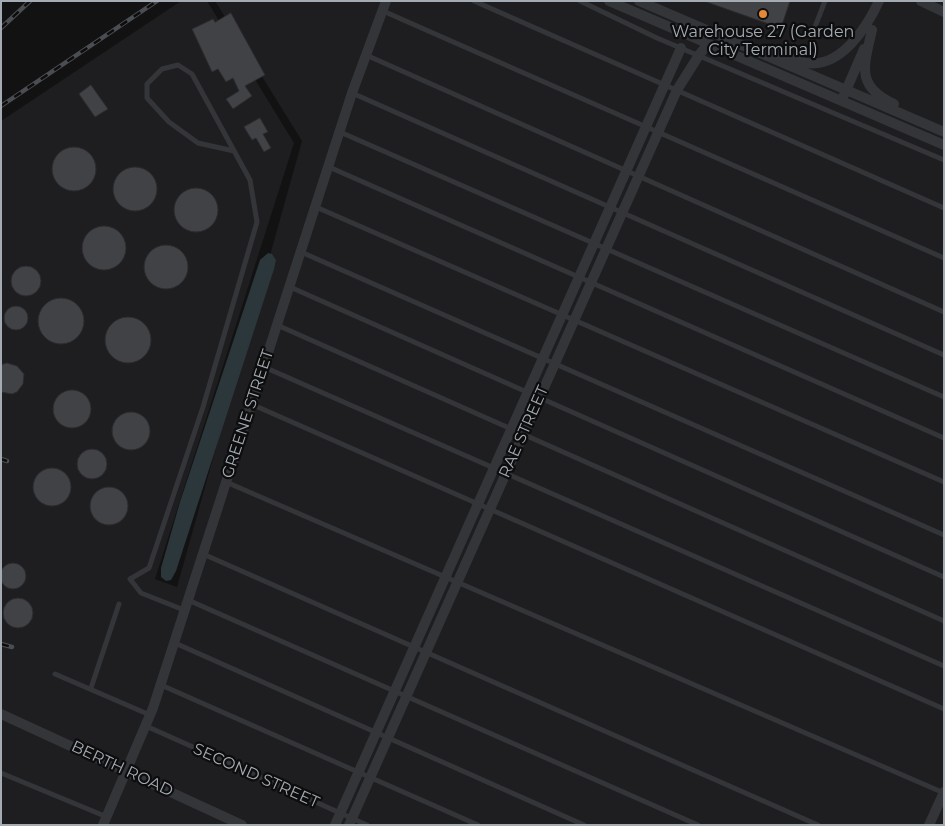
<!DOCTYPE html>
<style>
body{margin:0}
#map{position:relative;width:945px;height:826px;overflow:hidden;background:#121213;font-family:Montserrat,sans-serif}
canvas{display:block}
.frame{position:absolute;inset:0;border:2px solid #a4abb3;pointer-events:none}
</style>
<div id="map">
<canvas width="945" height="826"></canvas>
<div class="frame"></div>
</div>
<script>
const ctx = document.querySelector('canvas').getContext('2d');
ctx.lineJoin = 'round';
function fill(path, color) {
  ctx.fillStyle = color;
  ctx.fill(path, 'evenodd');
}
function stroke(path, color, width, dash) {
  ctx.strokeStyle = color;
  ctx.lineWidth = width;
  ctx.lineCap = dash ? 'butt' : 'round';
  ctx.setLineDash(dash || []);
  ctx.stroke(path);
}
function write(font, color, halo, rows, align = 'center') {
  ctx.font = font + ' Montserrat,sans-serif';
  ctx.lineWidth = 4.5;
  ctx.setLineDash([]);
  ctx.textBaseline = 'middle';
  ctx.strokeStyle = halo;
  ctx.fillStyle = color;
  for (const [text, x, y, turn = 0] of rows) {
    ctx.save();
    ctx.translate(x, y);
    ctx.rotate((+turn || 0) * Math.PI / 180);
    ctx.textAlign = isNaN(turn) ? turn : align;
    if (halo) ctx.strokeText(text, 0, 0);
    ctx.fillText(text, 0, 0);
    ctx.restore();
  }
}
const built = new Path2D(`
 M181,1H207L294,143L155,579L177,587L302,141L215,1H944V825H1V121Z`);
const water = new Path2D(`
 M268,253L272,254L276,260L274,269L176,571L171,580L166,581L161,577V568L180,502L260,260Z`);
const building = new Path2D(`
 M704,1H790L781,28Z
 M231,13L265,75L245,86L252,96L233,109L226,99L239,91L233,78L226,82L218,69L212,72L192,29L213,19L215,22Z
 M91,85L108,109L95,117L79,94Z
 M260,118L268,132L263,134L271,148L264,152L256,138L252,140L244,127Z
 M52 169a22 22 0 1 1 44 0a22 22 0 1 1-44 0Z
 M113 189a22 22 0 1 1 44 0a22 22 0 1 1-44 0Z
 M174 210a22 22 0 1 1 44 0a22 22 0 1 1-44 0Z
 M82 248a22 22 0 1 1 44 0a22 22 0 1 1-44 0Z
 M144 267a22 22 0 1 1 44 0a22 22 0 1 1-44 0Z
 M11 281a15 15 0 1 1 30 0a15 15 0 1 1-30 0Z
 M38 321a23 23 0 1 1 46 0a23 23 0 1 1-46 0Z
 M4 318a12 12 0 1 1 24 0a12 12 0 1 1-24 0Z
 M105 340a23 23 0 1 1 46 0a23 23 0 1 1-46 0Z
 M7,363L17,366L24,374L23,384L17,392L12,394L1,392V365Z
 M53 409a19 19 0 1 1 38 0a19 19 0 1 1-38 0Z
 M112 431a19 19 0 1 1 38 0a19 19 0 1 1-38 0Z
 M77 464a15 15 0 1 1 30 0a15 15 0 1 1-30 0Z
 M33 487a19 19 0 1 1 38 0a19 19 0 1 1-38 0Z
 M90 506a19 19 0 1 1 38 0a19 19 0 1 1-38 0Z
 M0 576a13 13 0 1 1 26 0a13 13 0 1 1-26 0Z
 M3 613a15 15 0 1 1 30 0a15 15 0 1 1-30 0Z`);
const lane = new Path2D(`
 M474,1L944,208
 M580,1L657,38L944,160
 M383,11L944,258
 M813,32L825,1
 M366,55L944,312
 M352,93L944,355
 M340,132L944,397
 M329,167L944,438
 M316,207L944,482
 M301,252L944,535
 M290,287L944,577
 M277,325L944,621
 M264,367L944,666
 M251,404L944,709
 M226,482L944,793
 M203,554L818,825
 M188,600L698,825
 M184,610L141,593L130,579L149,568L203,407L257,222L250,180L192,74L178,65L162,69L147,84V98L169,122L198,143L234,151
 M175,643L584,825
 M55,674L150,715
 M161,685L478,825
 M91,688L119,604
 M146,726L367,825
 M1,773L107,817`);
const street = new Path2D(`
 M609,1L944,145
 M639,1L944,132
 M921,1L944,12
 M872,30C864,66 855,86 894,104
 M763,49C777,53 793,61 807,63C841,68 867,27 879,1
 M844,95L864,49
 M1,714L242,825
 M103,825L153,708L352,93L386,1
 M335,825L681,48
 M349,825L677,90L699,55L708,44
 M929,825L944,792`);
const rail = new Path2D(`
 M1,28L30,1
 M1,106L157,1
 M1,459L7,461
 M1,644L12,647`);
const markers = [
 [763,14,5,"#e68937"]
];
const poiNames = [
 ["Warehouse 27 (Garden",763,32],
 ["City Terminal)",763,50]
];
const streetNames = [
 ["GREENE STREET",248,414,-72],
 ["RAE STREET",524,432,-66],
 ["BERTH ROAD",122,769,25],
 ["SECOND STREET",256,776,24]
];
fill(built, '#1e1e20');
fill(water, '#2c373b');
fill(building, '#414246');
stroke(building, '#2c2c2f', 1);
stroke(lane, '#333538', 5);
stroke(street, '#333538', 10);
stroke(rail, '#4a4d51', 4.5);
stroke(rail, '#0d0d0e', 2.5, [8]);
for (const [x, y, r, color] of markers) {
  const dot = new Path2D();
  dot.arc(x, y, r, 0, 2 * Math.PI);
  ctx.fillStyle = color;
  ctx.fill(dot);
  stroke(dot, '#0d0d0e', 2);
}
write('16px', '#a4abb3', '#0d0d0e', poiNames);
write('16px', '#a4abb3', '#0d0d0e', streetNames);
</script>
